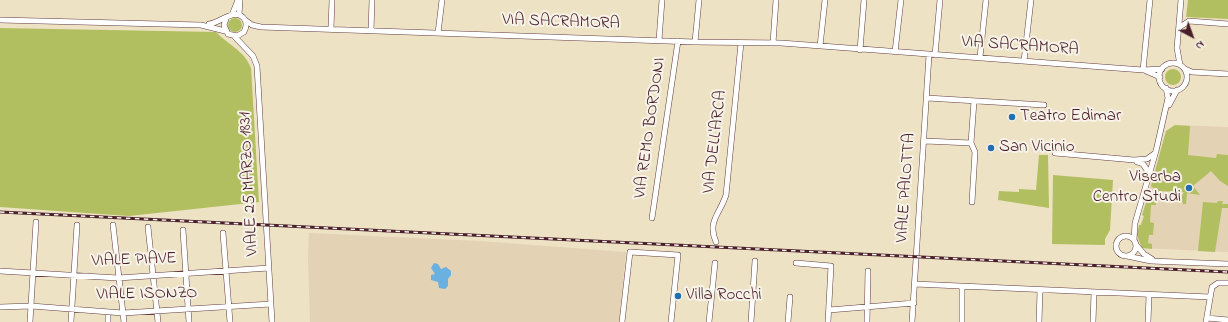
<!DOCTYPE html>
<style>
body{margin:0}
#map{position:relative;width:1228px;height:322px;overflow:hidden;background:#ede2c3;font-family:"Indie Flower",sans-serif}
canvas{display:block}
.north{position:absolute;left:1172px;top:16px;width:40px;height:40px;-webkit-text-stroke:3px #f7f3e8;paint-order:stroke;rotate:139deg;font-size:11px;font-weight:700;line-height:16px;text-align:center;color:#4a1f2b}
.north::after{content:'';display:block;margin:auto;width:14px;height:18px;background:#4a1f2b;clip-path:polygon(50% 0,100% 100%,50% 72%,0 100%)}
</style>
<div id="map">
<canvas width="1228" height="322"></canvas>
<div class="north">N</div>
</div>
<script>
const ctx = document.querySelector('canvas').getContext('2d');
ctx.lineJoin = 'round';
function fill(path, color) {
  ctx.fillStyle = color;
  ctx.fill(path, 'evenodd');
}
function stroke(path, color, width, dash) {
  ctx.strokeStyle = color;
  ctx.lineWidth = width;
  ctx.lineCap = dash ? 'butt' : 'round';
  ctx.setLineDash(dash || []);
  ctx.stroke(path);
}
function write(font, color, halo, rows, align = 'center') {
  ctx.font = font + ' "Indie Flower",sans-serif';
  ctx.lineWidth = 4;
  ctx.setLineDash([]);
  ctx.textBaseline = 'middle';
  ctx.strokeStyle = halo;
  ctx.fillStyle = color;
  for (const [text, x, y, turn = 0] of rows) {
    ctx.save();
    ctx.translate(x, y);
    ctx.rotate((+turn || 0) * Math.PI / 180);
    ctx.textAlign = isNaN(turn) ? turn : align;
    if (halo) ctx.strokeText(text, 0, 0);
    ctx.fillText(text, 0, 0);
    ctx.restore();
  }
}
const built = new Path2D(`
 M1175,125L1228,127V252L1142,248L1138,239V230L1144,216L1142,215L1166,131Z
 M309,233L479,241L626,252L619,322H310L308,256Z`);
const green = new Path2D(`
 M1188,0H1228V19L1186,17Z
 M228 25a7 7 0 1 1 14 0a7 7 0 1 1-14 0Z
 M0,28L216,32C228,45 244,50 251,68L259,202L129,216L0,207Z
 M1165 77a8 8 0 1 1 16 0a8 8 0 1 1-16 0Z
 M1175,125L1190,126L1188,155L1216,158L1217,154L1228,155V186L1220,181L1211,171L1193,186L1200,195L1187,193L1186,204H1183L1181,198L1184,192L1157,191L1151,186L1166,131Z
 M1039,155H1048L1049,208L998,200L999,191L1019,192V189L1036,190Z
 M1053,175L1113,180L1110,230L1105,239V245L1052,244Z
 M1150,191L1151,194L1156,195V205H1151L1150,222L1154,223L1153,235H1149L1148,243L1152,244V249L1142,248L1137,235L1139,225H1141L1144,216L1142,215Z
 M1218,201H1223L1222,204H1228V208H1222L1215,252L1198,251L1203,202L1217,203Z`);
const water = new Path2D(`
 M434,263L438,264L441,269L446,267L451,271V275L448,279V286L445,289L439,288L438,282L431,280V275L435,274L431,268Z`);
const minor = new Path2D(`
 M232,15L238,0
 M239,15L240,0
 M0,20L201,25L225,31
 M245,20L252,25L261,27L695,42L781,43L1143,70L1162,69
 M209,24C220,23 237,6 245,20C247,24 246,28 244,32L237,36L228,34L224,25L226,19
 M1180,27L1189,21L1228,24
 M331,29L332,0
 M371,31L372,0
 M438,33L442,0
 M235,37L253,56L257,66L272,322
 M659,40L662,0
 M695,42L699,0
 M773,43L776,0
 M820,46L825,0
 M860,50L864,0
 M895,52L901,0
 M935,55L940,0
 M980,57L986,0
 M1024,61L1031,0
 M1159 77a14 14 0 1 1 28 0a14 14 0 1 1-28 0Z
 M1180,65L1177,48L1181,0
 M1185,69L1192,72L1228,74
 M1143,70L1150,0
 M1146,71L1160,77
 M927,98L1044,105
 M1169,105L1177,90
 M925,141L971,143
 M1055,153L1134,160L1147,159L1154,154
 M1137,162L1143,164L1149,173
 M972,202L975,152L971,143L974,101
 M652,218L678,41
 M113,225L124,322
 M148,227L158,322
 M183,230L189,322
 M223,233L230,322
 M1116 246a10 10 0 1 1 20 0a10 10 0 1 1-20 0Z
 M1134,240L1135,223L1156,151L1168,98L1166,88
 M716,242C707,221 720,214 726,195L741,43
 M1136,245L1144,254L1152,259
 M1127,256L1151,261L1228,264
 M796,263L831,266L828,322
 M0,271L118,278L269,268
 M915,284L1210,297
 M962,287V322
 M0,307L31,306L123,313L271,304
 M829,310L914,303
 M1207,318L1228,320
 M30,322L36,222
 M71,322L77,225
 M108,322V312
 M622,322L630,252L678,255L671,322
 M709,322L715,263
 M751,322L755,261
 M788,322L790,297
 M867,322L868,271
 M912,322L929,55
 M1039,322L1040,291
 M1093,322L1094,293
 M1148,322L1149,295
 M1206,322L1212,287L1218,283H1228`);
const rail = new Path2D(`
 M0,212L1228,272`);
const markers = [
 [1012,117,4,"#1f6fb2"],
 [991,148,4,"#1f6fb2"],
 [1189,188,4,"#1f6fb2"],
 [678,296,4,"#1f6fb2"]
];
const streetNames = [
 ["VIA SACRAMORA",561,23,2],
 ["VIA SACRAMORA",1020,47,4],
 ["VIA REMO BORDONI",651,128,-82],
 ["VIA DELL'ARCA",716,142,-83],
 ["VIALE 25 MARZO 1831",250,184,-93],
 ["VIALE PALOTTA",907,188,-86],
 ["VIALE PIAVE",134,261,-2],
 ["VIALE ISONZO",147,295,-1]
];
const poiNames = [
 ["Teatro Edimar",1020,117],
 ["San Vicinio",999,148],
 ["Viserba",1181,178,"right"],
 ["Centro Studi",1181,198,"right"],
 ["Villa Rocchi",686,296]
];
fill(built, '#e3d2b4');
fill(green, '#b2bf61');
fill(water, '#6ab1e1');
stroke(minor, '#623c42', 6);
stroke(minor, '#fff', 5);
stroke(rail, '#4a1f2b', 3);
stroke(rail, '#f7f3e8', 1.5, [4.5]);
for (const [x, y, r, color] of markers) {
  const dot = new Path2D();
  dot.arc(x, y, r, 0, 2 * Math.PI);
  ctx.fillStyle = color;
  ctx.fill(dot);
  stroke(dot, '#f7f3e8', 1.5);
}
write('17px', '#4a1f2b', '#f7f3e8', streetNames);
write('17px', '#4a1f2b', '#f7f3e8', poiNames, 'left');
</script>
